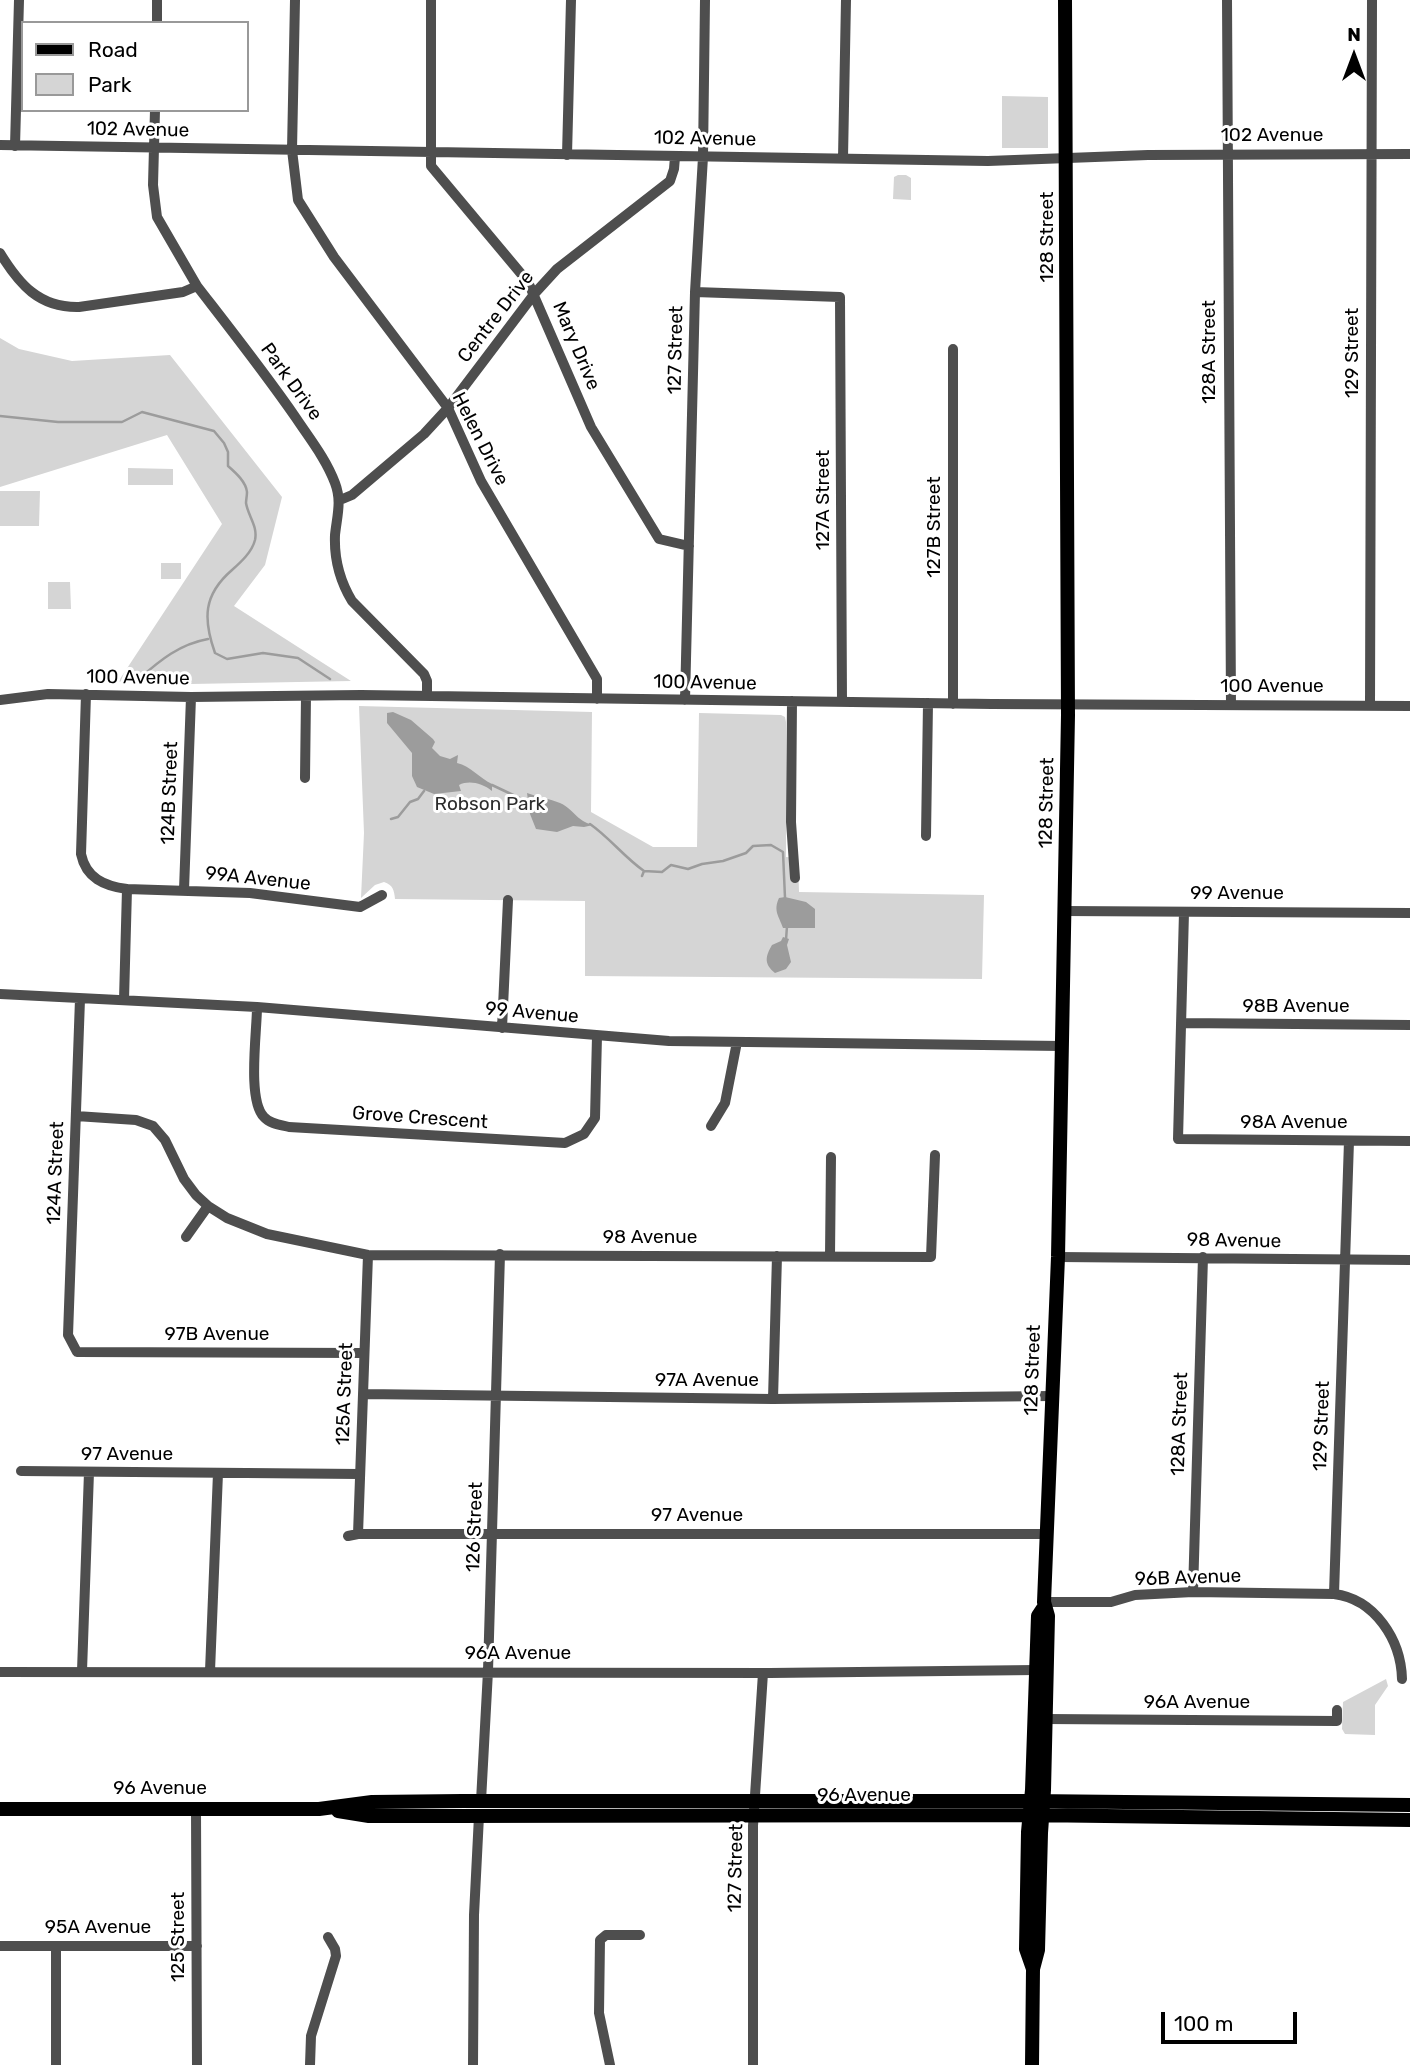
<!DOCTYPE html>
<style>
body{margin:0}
#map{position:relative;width:1410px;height:2065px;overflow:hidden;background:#fff;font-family:Rubik,sans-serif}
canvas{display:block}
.legend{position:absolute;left:21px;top:21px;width:228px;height:91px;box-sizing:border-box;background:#fff;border:2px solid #999;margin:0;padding:9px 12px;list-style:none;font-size:21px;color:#000}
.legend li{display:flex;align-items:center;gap:14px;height:35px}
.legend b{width:35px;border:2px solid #999}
.north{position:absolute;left:1319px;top:21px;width:70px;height:70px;-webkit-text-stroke:5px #fff;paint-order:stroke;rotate:0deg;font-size:19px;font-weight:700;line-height:28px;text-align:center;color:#000}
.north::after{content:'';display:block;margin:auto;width:24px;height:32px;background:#000;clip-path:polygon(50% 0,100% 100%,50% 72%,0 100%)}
.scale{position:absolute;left:1161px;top:2012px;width:136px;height:32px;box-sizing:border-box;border:4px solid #000;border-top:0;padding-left:9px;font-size:21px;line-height:24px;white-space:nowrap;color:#000;-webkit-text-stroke:5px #fff;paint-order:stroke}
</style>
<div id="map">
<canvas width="1410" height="2065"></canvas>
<ul class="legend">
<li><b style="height:9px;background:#000"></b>Road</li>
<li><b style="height:19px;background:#d5d5d5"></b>Park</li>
</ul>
<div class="north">N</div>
<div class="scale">100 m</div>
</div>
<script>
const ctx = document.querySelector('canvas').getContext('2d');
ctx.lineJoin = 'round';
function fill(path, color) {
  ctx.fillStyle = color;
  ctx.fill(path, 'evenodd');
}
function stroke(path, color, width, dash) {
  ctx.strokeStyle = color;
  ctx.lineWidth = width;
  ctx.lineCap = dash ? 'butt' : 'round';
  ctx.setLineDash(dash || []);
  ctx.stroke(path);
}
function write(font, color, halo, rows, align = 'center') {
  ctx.font = font + ' Rubik,sans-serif';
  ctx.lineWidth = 6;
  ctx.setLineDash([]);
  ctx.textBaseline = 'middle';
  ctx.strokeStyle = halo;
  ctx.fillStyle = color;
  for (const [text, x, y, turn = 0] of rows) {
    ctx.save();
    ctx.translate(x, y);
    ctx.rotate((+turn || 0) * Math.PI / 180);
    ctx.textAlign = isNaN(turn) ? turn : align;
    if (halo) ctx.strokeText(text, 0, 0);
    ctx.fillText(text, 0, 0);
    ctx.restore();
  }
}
const green = new Path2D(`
 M1002,96L1048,97V148H1002Z
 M898,175H906L911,178V200L893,199L894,177Z
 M0,338L19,349L72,361L170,355L282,497L265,565L234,606L351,681L191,684L145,678L118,682L222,524L167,435L0,487Z
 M128,468L173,469V485H128Z
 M0,491H40L39,526H0Z
 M161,563H181V579H161Z
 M48,582H70L71,609H48Z
 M359,706L592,712L591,812L653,847H697L699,713L781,715L785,717L786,722V857L798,858L799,892L984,895L982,979L585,976V901L395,899C394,890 393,885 384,882L375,885L361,898L364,833Z
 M1386,1679L1388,1686L1375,1705V1735L1345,1734L1342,1729L1343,1702Z`);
const water = new Path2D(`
 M393,712L411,720L433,739L435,742L432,748L440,756L450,759L458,755L457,763C471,766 479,778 492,784V791C482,783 469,780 459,785L461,791L434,794L417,787L412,776V753L387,723V713Z
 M527,793C538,797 550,799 560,803C575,810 575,820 593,825L584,827L573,826L557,832L536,829L530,814Z
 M785,897L806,902L815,909V928H783C779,916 773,911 779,898Z
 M783,937L789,939L787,945L791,962L786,969L775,973C764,964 765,957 772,945L781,941Z`);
const stream = new Path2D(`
 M0,416L58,422H122L142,412L214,431L224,443L228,452V466C236,473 246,482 247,492C247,496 246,500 246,503C248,516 258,526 255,540C252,552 241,562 232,570C203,595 203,619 215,653L227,659L263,653L298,658L330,679
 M139,679C160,660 180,644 208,639
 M492,785L528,802
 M391,819L398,817L410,802L418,799L424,791
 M590,824C610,838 624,857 644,871
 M642,876L644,871L662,872L671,865L688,869L702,864L723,861L746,853L753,846L771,845L783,852L785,898
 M786,940L787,926`);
const minor = new Path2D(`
 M295,0L292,150L298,200L334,257L448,408L481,481L597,679V699
 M431,0V166L528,282L591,427L659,539L689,546
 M1227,0L1231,705
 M157,23V0
 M155,110L153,185L157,217L197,286
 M0,145L988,161L1148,155L1410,154
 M15,146L19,0
 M567,155L571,0
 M843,158L846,0
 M0,253C19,284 39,308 79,307L183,292L197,286C231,330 265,373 296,418C310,439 326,459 335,483C342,501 337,516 335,535C334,559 340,581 352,601L424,674L427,681V696
 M695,292L840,297L842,702
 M953,349V704
 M340,500L352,495L424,434L448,408L535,293L557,269L670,181L674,169L675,157
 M86,694L81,854C86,878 104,886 127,889L124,1000
 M0,700L48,694L191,697L361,695L992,704L1410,706
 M685,700L695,292L703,157L705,0
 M792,701L791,822L795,878
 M1370,706L1372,0
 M305,778L306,696
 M926,836L928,703
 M127,889L250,893L360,907L382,895
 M184,890L191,697
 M1064,911L1410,913
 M1184,912L1178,1139L1410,1141
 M0,994L257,1007L669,1041L1061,1046
 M80,999L68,1335L77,1352L363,1353
 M257,1007C257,1032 247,1100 264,1117C270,1124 281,1125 289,1127L565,1143L584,1134L595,1118L597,1036
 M1181,1023L1410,1025
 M502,1028L508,900
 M76,1116L136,1120L153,1126L165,1140L184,1179L196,1195L208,1206L227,1218L267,1234L368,1255L931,1257L935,1155
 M711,1126L725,1103L737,1042
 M1349,1141L1334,1594C1375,1599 1401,1640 1402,1679
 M186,1237L208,1206
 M830,1256L831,1157
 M1058,1257L1410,1260
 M363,1394L773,1399L1051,1396
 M773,1399L777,1256
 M21,1471L359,1474
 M358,1534L368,1255
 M348,1536L358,1534H1047
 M1193,1592L1203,1257
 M1044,1602H1111L1135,1595L1193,1592L1334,1594
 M82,1671L89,1472
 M210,1671L218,1473
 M0,1672L770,1673L1036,1670
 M1046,1719L1337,1721V1710
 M481,1801L488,1671L500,1254
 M196,1809L197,2065
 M0,1946H197
 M56,2065V1946
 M310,2065L311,2036L336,1956L335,1949L328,1937
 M473,2065L474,1915L479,1816
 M610,2065L599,2013L600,1940L606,1935H640
 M753,2065V1826L763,1673`);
const major = new Path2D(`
 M0,1809H319L372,1802L462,1801H1031L1410,1805
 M338,1811L369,1816H450L1029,1815L1410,1820
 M1033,1969L1026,1949L1028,1832L1032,1790L1038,1616L1044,1607
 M1032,2065L1033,1969L1038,1950L1041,1833L1044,1790L1048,1616L1044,1602L1058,1257L1068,715L1065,0`);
const streetNames = [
 ["102 Avenue",138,130,1],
 ["102 Avenue",1272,136],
 ["102 Avenue",705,139,1],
 ["128 Street",1048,237,-90],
 ["Centre Drive",496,317,-52],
 ["Mary Drive",576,346,67],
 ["127 Street",676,350,-89],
 ["128A Street",1210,352,-90],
 ["129 Street",1353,353,-90],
 ["Park Drive",291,382,54],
 ["Helen Drive",480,439,63],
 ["127A Street",824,500,-90],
 ["127B Street",935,527,-90],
 ["100 Avenue",138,678,1],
 ["100 Avenue",705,683,1],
 ["100 Avenue",1272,687],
 ["124B Street",170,793,-88],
 ["128 Street",1047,803,-89],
 ["99A Avenue",258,879,6],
 ["99 Avenue",1237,894],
 ["98B Avenue",1296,1007],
 ["99 Avenue",532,1013,5],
 ["Grove Crescent",420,1118,4],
 ["98A Avenue",1294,1123],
 ["124A Street",56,1173,-88],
 ["98 Avenue",650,1238],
 ["98 Avenue",1234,1241,1],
 ["97B Avenue",217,1335],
 ["128 Street",1033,1370,-88],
 ["97A Avenue",707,1381],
 ["125A Street",345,1394,-88],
 ["128A Street",1180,1424,-88],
 ["129 Street",1322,1426,-88],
 ["97 Avenue",127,1455],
 ["97 Avenue",697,1516],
 ["126 Street",475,1527,-88],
 ["96B Avenue",1188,1578,-2],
 ["96A Avenue",518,1654],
 ["96A Avenue",1197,1703],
 ["96 Avenue",160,1789],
 ["96 Avenue",864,1796],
 ["127 Street",736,1868,-89],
 ["95A Avenue",98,1928],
 ["125 Street",179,1937,-90]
];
const parkNames = [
 ["Robson Park",490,805]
];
fill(green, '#d5d5d5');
fill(water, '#9c9c9c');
stroke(stream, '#9c9c9c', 2.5);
stroke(minor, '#4e4e4e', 10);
stroke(major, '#000', 14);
write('19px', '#000', '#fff', streetNames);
write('19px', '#2c2c2c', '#fff', parkNames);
</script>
